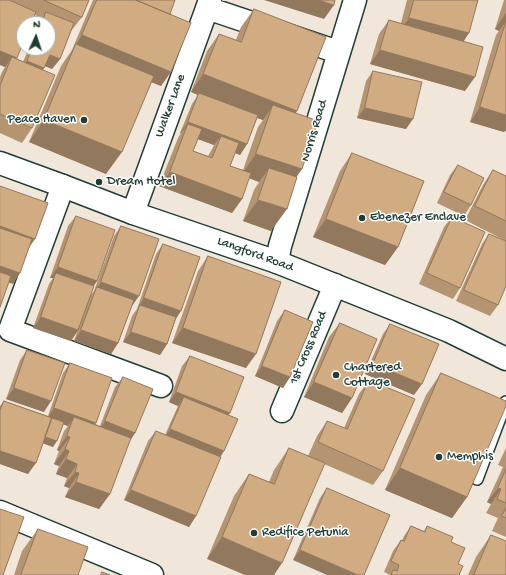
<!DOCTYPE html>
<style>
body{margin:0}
#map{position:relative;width:506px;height:575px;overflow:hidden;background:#f1e6da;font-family:"Gochi Hand",sans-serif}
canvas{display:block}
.north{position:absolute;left:16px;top:16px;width:40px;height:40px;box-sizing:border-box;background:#fff;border:1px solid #a5b1ae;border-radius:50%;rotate:3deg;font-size:11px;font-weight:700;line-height:16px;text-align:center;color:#1f3d34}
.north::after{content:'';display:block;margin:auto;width:14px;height:18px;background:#1f3d34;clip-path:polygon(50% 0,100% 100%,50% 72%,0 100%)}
</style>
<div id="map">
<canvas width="506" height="575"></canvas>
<div class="north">N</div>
</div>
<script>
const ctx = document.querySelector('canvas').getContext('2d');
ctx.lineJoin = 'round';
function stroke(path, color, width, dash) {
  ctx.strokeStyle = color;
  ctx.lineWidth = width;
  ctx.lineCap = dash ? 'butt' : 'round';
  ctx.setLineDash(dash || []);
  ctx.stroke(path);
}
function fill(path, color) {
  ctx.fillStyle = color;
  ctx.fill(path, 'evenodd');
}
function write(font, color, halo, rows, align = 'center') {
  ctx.font = font + ' "Gochi Hand",sans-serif';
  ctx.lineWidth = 3;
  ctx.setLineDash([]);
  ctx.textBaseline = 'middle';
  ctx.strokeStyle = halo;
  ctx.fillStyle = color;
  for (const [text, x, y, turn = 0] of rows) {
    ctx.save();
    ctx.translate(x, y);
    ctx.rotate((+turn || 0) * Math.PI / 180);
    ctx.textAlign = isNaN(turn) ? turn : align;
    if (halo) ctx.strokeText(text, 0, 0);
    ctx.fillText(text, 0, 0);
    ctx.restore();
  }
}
const lane = new Path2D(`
 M477,479L506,402`);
const street = new Path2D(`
 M207,8L338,52
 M63,186L10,330L161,386
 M133,213L210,0
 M277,262L280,246L355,0
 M282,411L335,285
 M0,512L152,575`);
const secondary = new Path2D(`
 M0,163L63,186L133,213L277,262L449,331L506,359`);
const wall = new Path2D(`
 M0,0H89L82,17L71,31L60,59L52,69L45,66L43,70L32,128L22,143L0,133V77L2,72L5,67L0,65ZM35,15L42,18L39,24H48V48H29L23,62L16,59Z
 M93,0H175L170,14L161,86L151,82L106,174L29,142L61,66L72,50Z
 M407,0H478L464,41L465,91L370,64L379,34L389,20L401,23Z
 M504,0H506V130L504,132L470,122L496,35L499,31L495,29Z
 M254,9L296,113L297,177L271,231L243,221L254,190L259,182L249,178L242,199L232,213L159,186L178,138L181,133H180L192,104L198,95L191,92L207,51L219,34L236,40L241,27ZM257,118L263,120L258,127L243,170L230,166L235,153L240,155L247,144ZM198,139L214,145L211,151L208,156L193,151Z
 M373,71L406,129L357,118L366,81Z
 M352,153L398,247L385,265L313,237L340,171Z
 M458,165L471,205L464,216L437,203L450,175Z
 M493,170L506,176V241L465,220L483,185Z
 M76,216L97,281L93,286L90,296L94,291L114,236L121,226L132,306L118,343L111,354L74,341L77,332L71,341L33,328L49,284L53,278H50L68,226Z
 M452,217L460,288L453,299L419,284L444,227Z
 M489,234L498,305L490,316L456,301L482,244Z
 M163,244L176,319L167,344L160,355L123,342L132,316L137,309L156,254Z
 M208,256L246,368L172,343L198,271Z
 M285,310L290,377L283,388L255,376L277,321Z
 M340,323L352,398L342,413L304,397L329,337Z
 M390,324L414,395L365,374L383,334Z
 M27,350L44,412L6,399L20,360Z
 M190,356L230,413L228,415L220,457L196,516L189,527L124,500L148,441L156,431L165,435L178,406L169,402L182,366Z
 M70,363L95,424L100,426L115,387L123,377L135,433L129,441L110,494L99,509L65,497L69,488L64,486L67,478L56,474L59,466L54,464L59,451L57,450L64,431L68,426L63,424L53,447L43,443L28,474L0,464V406L4,401L48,416L63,373Z
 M441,373L467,497L452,518L385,490L426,395Z
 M369,380L383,471L373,485L324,464L207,559L234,496L249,474L269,482L274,470L289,448L308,456L317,436L327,421L344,428L359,394Z
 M506,448V537L492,531L498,518L486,513L491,504L487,502L503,467L498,465Z
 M327,488L390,515L293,560L320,498Z
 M411,526L424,531L427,526L451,542L458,564L459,575H390L384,572L393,551L401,540L402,541L404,536Z
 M38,529L78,575H14L22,551Z
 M491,535L506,575H468L476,557Z`);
const shadedWall = new Path2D(`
 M264,0H319L334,5L324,19Z
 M506,13V21L499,31L495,29Z
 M409,18L469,33L459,48L399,32Z
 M82,35L171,72L161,86L74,50L76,44L72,50Z
 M380,50L475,77L465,91L370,64Z
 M0,51L17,58L9,69L12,57L5,67L0,65Z
 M50,55L60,59L52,69L42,65Z
 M27,61L44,68L37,79L19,71Z
 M203,74L297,111L285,129L273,105L263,120L198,95L199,93L198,95L191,92Z
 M480,107L506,115V130L504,132L470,122Z
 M365,108L413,119L406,129L357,118Z
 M44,120L122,152L106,174L29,142Z
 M188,122L247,144L240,155L217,146L221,136L214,145L184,134L188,124L181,133H180Z
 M256,154L302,169L287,191L269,168L259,182L241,175Z
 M170,172L242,199L232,213L159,186Z
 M258,200L287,209L271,231L243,221Z
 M326,219L398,247L385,265L313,237Z
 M0,226L35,239L28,249L0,239Z
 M0,266L20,273L13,284L0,279Z
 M58,267L97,281L90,292L56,273L53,278H50Z
 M101,282L139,296L132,306L96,289Z
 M144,298L181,311L174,322L140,305L137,309Z
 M41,317L78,330L71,341L33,328Z
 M183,328L256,354L246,368L172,343Z
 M81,330L118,343L111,354L74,341Z
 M131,332L167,344L160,355L123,342Z
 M373,364L422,384L414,395L365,374Z
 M262,366L290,377L283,388L255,376Z
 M314,382L352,398L342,413L304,397Z
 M14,388L51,401L44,412L6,399Z
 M176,392L230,413L222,423L184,397L178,406L169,402Z
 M54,408L96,423L89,433L74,417L68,426L47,419Z
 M105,421L135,433L128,444L98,432Z
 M170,429L224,451L217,462L163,440Z
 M67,436L70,437L59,451L57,450Z
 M45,437L57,441L53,447L42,443Z
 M65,449L69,451L59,466L54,464Z
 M0,451L36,463L28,474L0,464Z
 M66,459L77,464L67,478L56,474Z
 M400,468L467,497L452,518L385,490Z
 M75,472L79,473L69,488L64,486Z
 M76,482L110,494L99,509L65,497Z
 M498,488L501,489L491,504L487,502Z
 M131,490L196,516L189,527L124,500Z
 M222,537L282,563L274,575H245L207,559Z
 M300,550L358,575H327L293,560Z`);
const building = new Path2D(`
 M0,0H9L36,12L31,24H24V41L17,58L0,51Z
 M44,0H89L82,17Z
 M97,0H136L191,23L171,72L82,35Z
 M136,0H175L170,14Z
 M319,0H335L334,5Z
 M414,0H478L469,33L409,18Z
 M254,9L326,37L297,111L203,74L219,34L241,42Z
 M46,12L74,23L60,59L50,55L44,68L27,61L32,48H48V24H42Z
 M389,20L483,47L475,77L380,50Z
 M506,21V115L480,107Z
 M76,44L154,76L122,152L44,120Z
 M12,57L55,75L32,128L0,114V86Z
 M373,71L422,82L413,119L365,108Z
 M199,93L258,115L247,144L188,122Z
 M273,105L318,121L302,169L256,154Z
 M188,124L202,129L193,151L212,158L221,136L239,143L230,166L251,173L242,199L170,172Z
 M352,153L424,181L398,247L326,219Z
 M458,165L484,178L471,205L444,192Z
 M269,168L297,177L287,209L258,200Z
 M493,170L506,176V221L475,206Z
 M0,186L48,203L35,239L0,226Z
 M76,216L115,230L97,281L58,267Z
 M452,217L485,232L460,288L427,273Z
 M121,226L159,239L139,296L101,282Z
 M0,228L32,239L20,273L0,266Z
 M489,234L506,241V286L498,305L464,290Z
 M163,244L200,257L181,311L144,298Z
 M208,256L281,282L256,354L183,328Z
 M0,272L11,276L0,307Z
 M56,273L94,286L78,330L41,317Z
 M97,287L134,300L118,343L81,330Z
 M140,305L176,317L167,344L131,332Z
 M285,310L313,322L290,377L262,366Z
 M340,323L377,339L352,398L314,382Z
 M390,324L439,344L422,384L373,364Z
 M27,350L65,363L51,401L14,388Z
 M190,356L244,377L230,413L176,392Z
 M70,363L112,378L96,423L54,408Z
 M441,373L506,401V406L467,497L400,468Z
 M123,377L153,389L135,433L105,421Z
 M369,380L415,399L383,471L318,442L327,421L347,429Z
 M184,397L238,419L224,451L170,429Z
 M4,401L52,418L36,463L0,451V411Z
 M74,417L131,438L110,494L76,482L79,473L75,472L77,464L66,459L69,451L65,449L70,437L67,436Z
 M52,418L64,422L57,441L45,437Z
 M156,431L221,457L196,516L131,490Z
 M289,448L325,463L282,563L222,537L249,474L274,484Z
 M506,469V503L497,499L501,489L498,488Z
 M327,488L390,515L364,575H358L300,550Z
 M506,508V518L502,516Z
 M0,509L24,517L3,575H0Z
 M411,526L425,532L427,526L453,537L451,542L465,548L458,564L463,566L459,575H391L393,570L397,571L399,565L391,561L401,540L404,541Z
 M38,529L88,547L78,575H21Z
 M491,535L506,541V575H474Z
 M102,572L110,575H101Z`);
const markers = [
 [84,120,4,"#1f3d34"],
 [99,182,4,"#1f3d34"],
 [362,218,4,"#1f3d34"],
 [336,375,4,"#1f3d34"],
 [439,457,4,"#1f3d34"],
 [254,533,4,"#1f3d34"]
];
const streetNames = [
 ["Walker Lane",171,106,-70],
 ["Norris Road",315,131,-73],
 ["Langford Road",255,255,20],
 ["1st Cross Road",309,348,-67]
];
const poiNames = [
 ["Peace Haven",76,120,"right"],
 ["Dream Hotel",107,182],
 ["Ebenezer Enclave",370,218],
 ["Chartered",344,368],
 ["Cottage",344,383],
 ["Memphis",447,457],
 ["Redifice Petunia",262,533]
];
stroke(lane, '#1f3d34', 14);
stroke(street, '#1f3d34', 25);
stroke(secondary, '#1f3d34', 25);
stroke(lane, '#fff', 11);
stroke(street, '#fff', 22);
stroke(secondary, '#fff', 22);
fill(wall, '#b49471');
fill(shadedWall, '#92785c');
fill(building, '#d1ac83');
stroke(building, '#92785c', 1);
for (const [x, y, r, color] of markers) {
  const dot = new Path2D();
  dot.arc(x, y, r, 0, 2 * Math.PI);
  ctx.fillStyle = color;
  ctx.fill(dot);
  stroke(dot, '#fff', 1.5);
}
write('13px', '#1f3d34', '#fff', streetNames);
write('13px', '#1f3d34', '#fff', poiNames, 'left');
</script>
